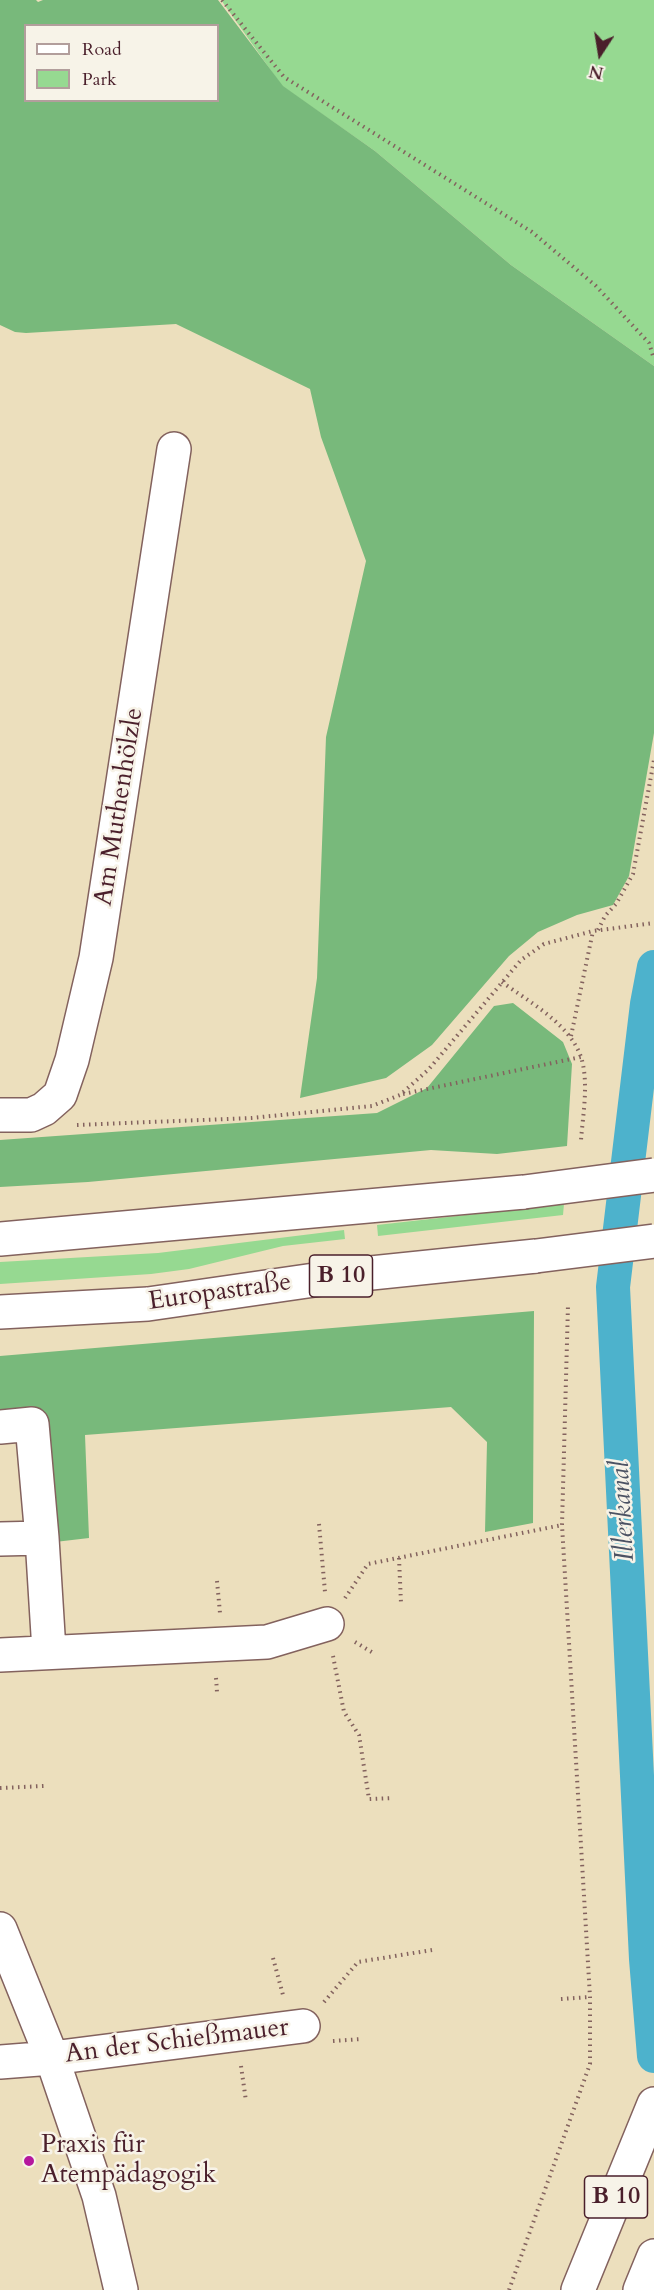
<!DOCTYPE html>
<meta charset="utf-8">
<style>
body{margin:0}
#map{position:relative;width:654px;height:2290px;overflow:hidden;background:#ecdfbd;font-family:Cardo,serif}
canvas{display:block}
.legend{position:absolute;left:24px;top:24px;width:195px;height:78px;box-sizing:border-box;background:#f7f3e8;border:2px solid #b29e9c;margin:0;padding:8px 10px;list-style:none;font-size:18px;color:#4a1f2b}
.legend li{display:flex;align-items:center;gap:12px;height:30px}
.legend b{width:30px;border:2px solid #b29e9c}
.north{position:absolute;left:570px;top:24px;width:60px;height:60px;-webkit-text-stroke:4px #f7f3e8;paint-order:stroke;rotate:192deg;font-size:16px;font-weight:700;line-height:24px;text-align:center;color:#4a1f2b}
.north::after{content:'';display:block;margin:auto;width:21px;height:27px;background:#4a1f2b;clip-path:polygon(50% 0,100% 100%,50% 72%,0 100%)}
</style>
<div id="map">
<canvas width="654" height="2290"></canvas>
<ul class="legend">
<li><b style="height:8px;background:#fff"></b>Road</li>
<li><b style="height:16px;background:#96d991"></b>Park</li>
</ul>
<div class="north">N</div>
</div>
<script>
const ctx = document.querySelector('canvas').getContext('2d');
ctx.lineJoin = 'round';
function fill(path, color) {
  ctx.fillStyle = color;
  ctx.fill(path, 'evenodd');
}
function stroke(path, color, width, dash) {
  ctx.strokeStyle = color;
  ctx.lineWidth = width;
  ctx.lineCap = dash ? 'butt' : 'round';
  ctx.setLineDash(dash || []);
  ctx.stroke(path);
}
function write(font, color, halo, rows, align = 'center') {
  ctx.font = font + ' Cardo,serif';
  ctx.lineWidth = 5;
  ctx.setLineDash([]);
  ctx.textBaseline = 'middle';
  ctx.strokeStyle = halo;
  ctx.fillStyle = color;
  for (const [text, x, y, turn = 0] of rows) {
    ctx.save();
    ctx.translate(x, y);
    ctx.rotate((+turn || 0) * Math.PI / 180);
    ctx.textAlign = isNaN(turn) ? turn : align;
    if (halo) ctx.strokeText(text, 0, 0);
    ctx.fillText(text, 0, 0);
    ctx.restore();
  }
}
const green = new Path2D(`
 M221,0H654V366L511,265L375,151L282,86Z
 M564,1204L563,1215L378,1236L377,1225Z
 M344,1230L345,1239L283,1246L189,1269L151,1274L0,1284V1262L158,1253Z`);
const forest = new Path2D(`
 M0,0H36L38,2L43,0H218L283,86L375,151L511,265L654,366V733L629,876L613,905L577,915L538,932L509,956L432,1045L386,1078L300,1098L317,978L326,737L366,561L321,437L310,389L176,324L26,333L15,332L0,325ZM26,26H218V100H26Z
 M513,1003L563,1042L572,1064L567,1146L497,1154L431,1150L88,1182L0,1187V1140L377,1113L427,1088L494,1006Z
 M534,1311L533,1523L485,1532L487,1442L451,1407L85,1435L89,1538L38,1544L24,1434L0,1436V1356Z`);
const canal = new Path2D(`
 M654,967L647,1004L613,1287L646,1959L654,2056`);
const path = new Path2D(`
 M222,0L284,77L532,232L596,286L649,343L654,359
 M598,930L605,916L616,904L633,874L654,760
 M502,982C529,1002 569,1023 581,1057C589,1082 583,1114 581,1140
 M571,1036L593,931
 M403,1094L581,1057
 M77,1125L251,1118L372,1106L400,1095L429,1069L521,960L544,944L593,931L654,923
 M319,1524L325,1592
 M399,1558L401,1603
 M217,1581L220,1613
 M345,1598L368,1564L562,1525
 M355,1642L375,1654
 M333,1656L344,1712L359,1735L369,1799L393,1798
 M216,1678L217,1692
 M0,1788L44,1786
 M273,1958L283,1995
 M561,1999L590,1997
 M324,2002L358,1962L432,1950
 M333,2041L362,2039
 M241,2066L246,2101
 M509,2290L590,2064V1997L562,1525L568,1305`);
const minor = new Path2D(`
 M0,1115H31L44,1109L60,1095L72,1060L96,958L174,449
 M0,1427L32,1424L42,1538
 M0,1539L42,1538L49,1651
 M0,1655L267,1642L327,1624
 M0,1929L52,2058L99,2196L121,2290
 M0,2062L52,2058L303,2026`);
const major = new Path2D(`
 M0,1239L524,1192
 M0,1312L148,1304L342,1276L536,1256`);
const highway = new Path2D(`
 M578,2290L654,2104
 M640,2290L654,2256`);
const majorBridge = new Path2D(`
 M524,1192L654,1175
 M536,1256L654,1241`);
const markers = [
 [29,2161,6,"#b5179e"]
];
const shields = [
 [341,1276,63],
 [616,2197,63]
];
const shieldNames = [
 ["B 10",341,1276],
 ["B 10",616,2197]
];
const streetNames = [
 ["Am Muthenhölzle",120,807,-81],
 ["Europastraße",220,1293,-8],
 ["An der Schießmauer",177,2042,-7]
];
const poiNames = [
 ["Praxis für",41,2146],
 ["Atempädagogik",41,2176]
];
const waterNames = [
 ["Illerkanal",624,1511,-93]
];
fill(green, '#96d991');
fill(forest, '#78b97b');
stroke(canal, '#4db2cc', 34);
stroke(minor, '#83625e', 36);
stroke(major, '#83625e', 36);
stroke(highway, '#83625e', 36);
stroke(path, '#83625e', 4, [1.5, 4.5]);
stroke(minor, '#fff', 33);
stroke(major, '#fff', 33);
stroke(highway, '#fff', 33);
stroke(majorBridge, '#83625e', 36, []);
stroke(majorBridge, '#fff', 33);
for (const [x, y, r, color] of markers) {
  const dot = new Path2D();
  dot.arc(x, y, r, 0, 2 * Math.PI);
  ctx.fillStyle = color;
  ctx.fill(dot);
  stroke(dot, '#f7f3e8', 2);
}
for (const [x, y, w] of shields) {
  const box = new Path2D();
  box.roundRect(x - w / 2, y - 21, w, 42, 4.5);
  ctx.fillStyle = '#f7f3e8';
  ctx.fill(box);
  stroke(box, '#4a1f2b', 1.5);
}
write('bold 24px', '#4a1f2b', null, shieldNames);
write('26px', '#4a1f2b', '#f7f3e8', streetNames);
write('26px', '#4a1f2b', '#f7f3e8', poiNames, 'left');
write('italic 27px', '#4b5263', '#f7f3e8', waterNames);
</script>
